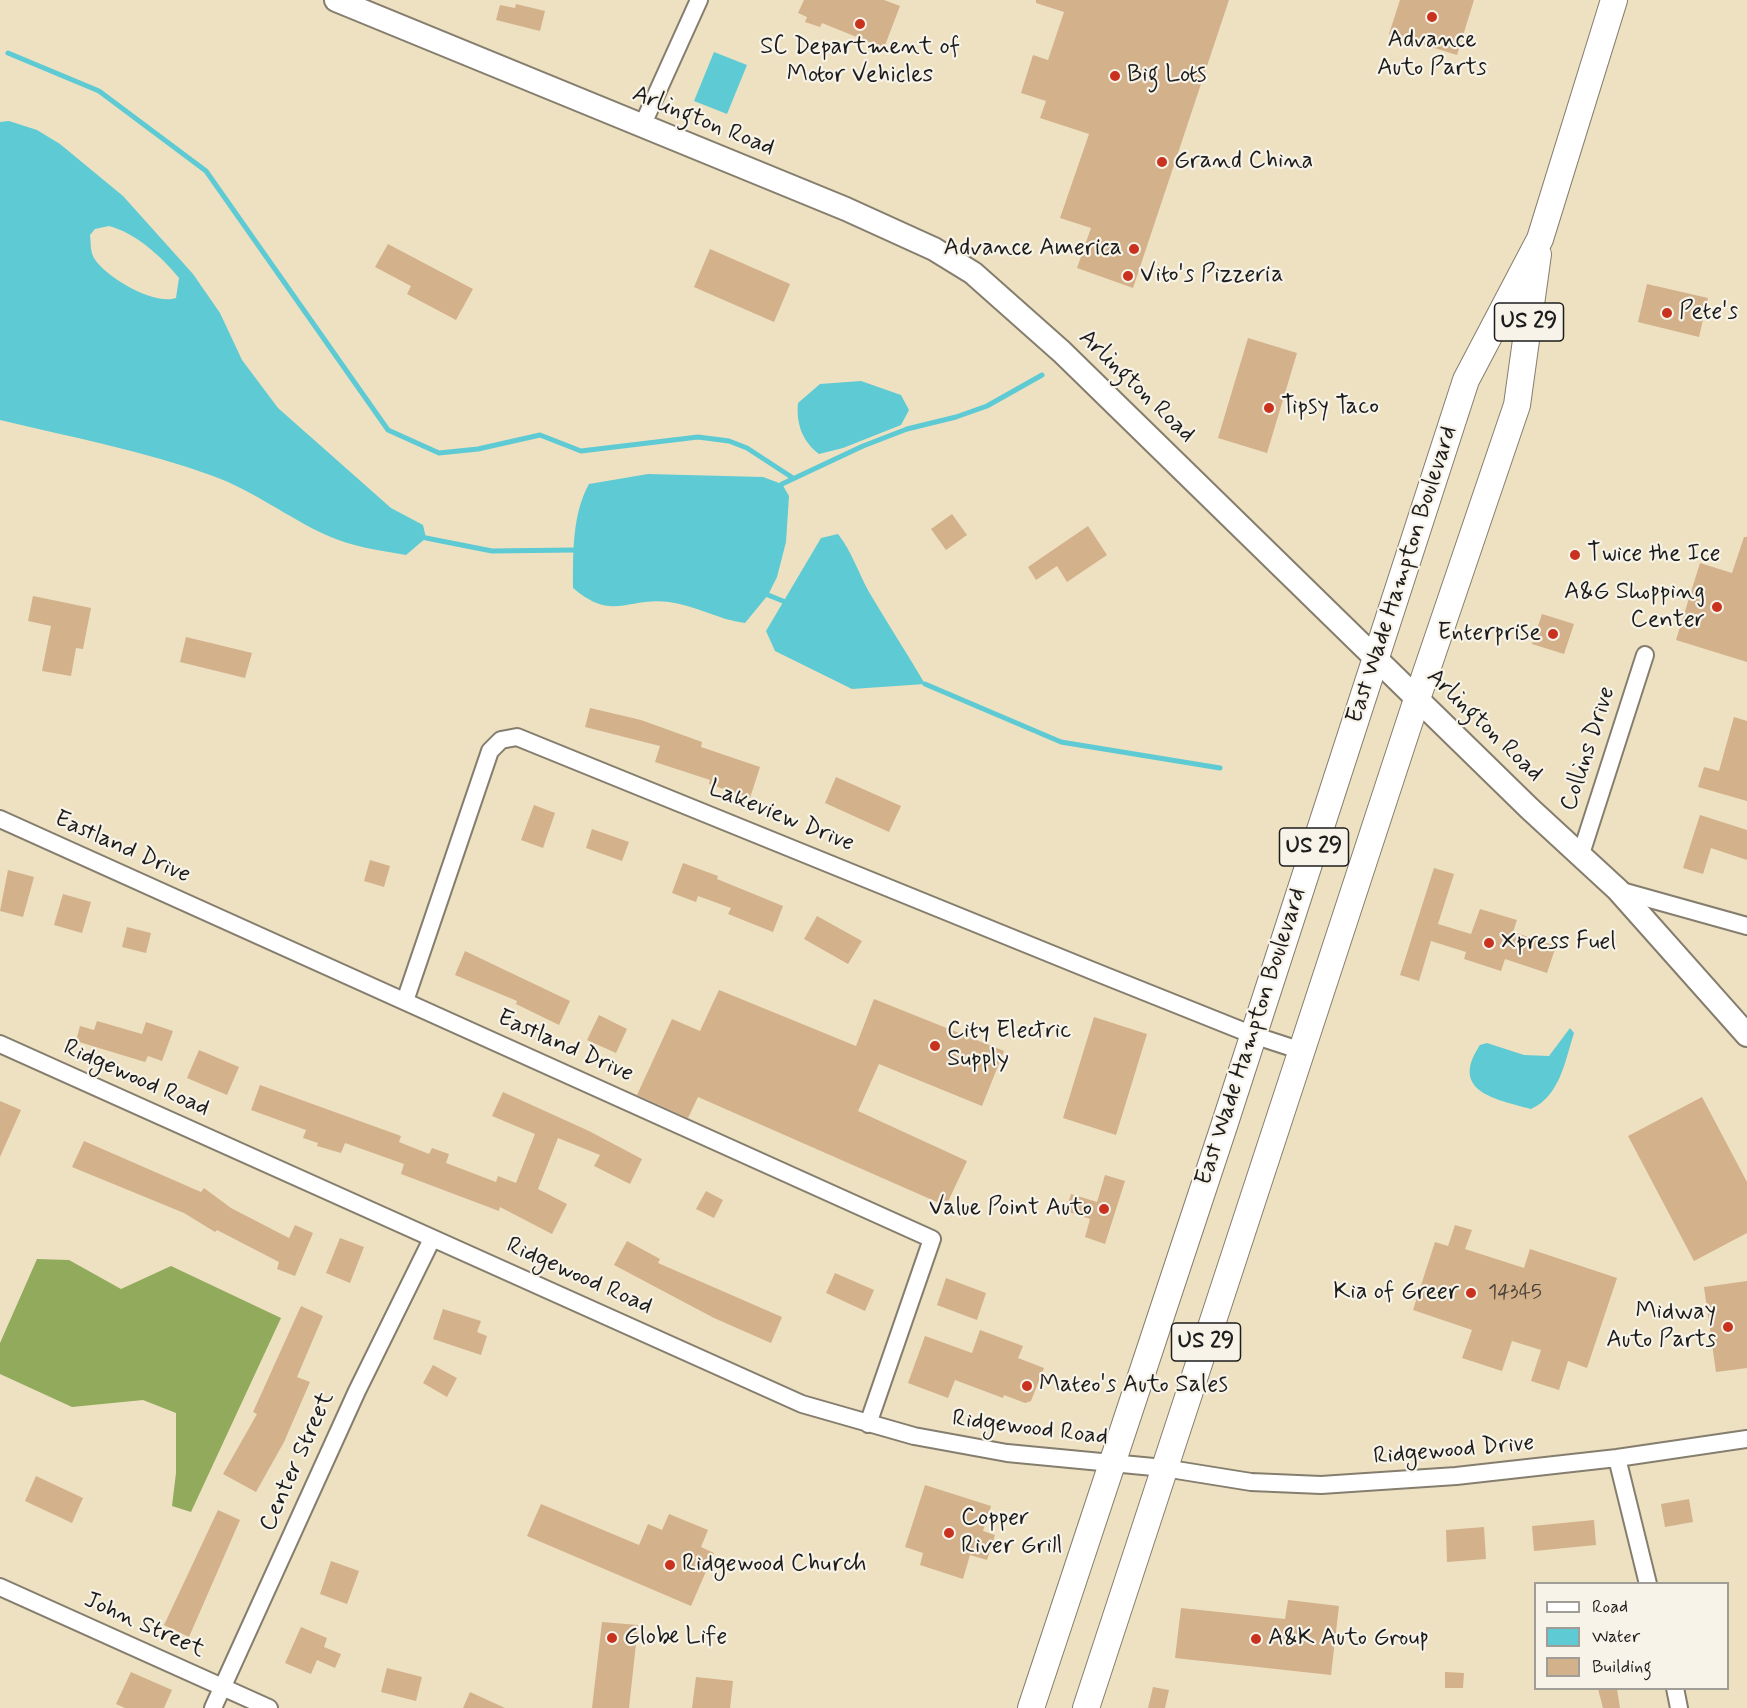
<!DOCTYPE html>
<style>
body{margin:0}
#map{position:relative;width:1747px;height:1708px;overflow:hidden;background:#eee1c1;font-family:Mynerve,sans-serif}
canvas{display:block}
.legend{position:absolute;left:1534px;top:1582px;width:195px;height:108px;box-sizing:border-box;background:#f7f3e8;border:2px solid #9f9d96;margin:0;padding:8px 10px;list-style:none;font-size:18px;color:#1c1c1c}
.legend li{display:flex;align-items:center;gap:12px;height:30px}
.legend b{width:30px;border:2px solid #9f9d96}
</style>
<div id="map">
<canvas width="1747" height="1708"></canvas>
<ul class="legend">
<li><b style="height:8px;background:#fff"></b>Road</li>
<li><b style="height:16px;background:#5dcad4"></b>Water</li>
<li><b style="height:16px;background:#d2b18b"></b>Building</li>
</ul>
</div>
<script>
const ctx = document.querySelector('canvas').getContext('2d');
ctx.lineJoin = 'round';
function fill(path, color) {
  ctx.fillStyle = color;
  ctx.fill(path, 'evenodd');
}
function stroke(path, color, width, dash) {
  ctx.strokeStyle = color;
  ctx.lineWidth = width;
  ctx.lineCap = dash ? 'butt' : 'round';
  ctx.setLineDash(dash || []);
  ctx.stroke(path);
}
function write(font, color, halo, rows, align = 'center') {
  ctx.font = font + ' Mynerve,sans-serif';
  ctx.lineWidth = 4.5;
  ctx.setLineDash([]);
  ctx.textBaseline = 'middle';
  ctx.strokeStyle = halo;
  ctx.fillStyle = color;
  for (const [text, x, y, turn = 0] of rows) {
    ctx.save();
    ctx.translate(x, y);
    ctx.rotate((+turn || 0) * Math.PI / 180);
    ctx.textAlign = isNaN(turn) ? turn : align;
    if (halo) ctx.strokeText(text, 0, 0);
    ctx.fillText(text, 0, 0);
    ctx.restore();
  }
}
const forest = new Path2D(`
 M37,1259L69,1260L121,1289L171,1266L281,1318L191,1512L172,1506L176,1473V1413L143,1400L72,1407L0,1374V1343Z`);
const water = new Path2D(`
 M714,52L747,65L727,114L694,101Z
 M9,121L37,130L60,144L123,196L193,274L220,313L242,360L278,408L391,508L423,525L426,538L406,555C379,550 352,547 326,535C287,517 254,491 213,476C144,451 71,437 0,420V122ZM109,226C136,233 162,257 179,278L176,298C155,306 105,277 94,258C90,251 91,243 90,235L95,229Z
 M861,381L901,395L909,410L901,425L843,448L819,454C802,441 796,423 798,403L820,384Z
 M648,474L763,477L782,484L789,496L786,542L777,577L768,595L745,623C719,620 695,605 669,602C627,597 613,622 573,588C573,555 572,514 589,484Z
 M838,534C852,552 858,572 869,592C887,623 907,653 925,684L852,689L775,651L766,631L821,538Z
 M1570,1028L1574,1033C1565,1061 1560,1096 1531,1109C1494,1099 1449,1091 1480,1045L1487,1043L1524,1055L1549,1056Z`);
const stream = new Path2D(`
 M8,53L99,91L206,171L388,430L439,453L478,449L540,435L581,451L698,437L729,441L747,448L793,478
 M782,484L863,446L907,429L956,417L987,406L1042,375
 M426,538L492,551L573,550
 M768,595L783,601
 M925,684L1061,742L1220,768`);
const building = new Path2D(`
 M804,0H884L900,6L884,48L822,23L820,27L805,22L807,17L798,13Z
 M1036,0H1229L1133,288L1077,268L1091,228L1060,218L1089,134L1040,118L1046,101L1021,93L1033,55L1048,60L1064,12L1036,3Z
 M1400,0H1474L1457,55L1389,34Z
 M516,4L545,11L540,31L496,20L500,5L515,8Z
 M388,244L473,289L456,320L407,294L411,286L375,267Z
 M710,249L790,284L774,322L694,287Z
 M1647,284L1708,298L1699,337L1638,322Z
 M1248,338L1297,353L1267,453L1218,438Z
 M952,514L967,535L946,550L931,529Z
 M1088,526L1107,555L1067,582L1057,566L1036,580L1028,567Z
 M1744,537H1747V662L1676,640L1700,563L1732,573Z
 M33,596L91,608L83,649L76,648L71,676L42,671L51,626L28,621Z
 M1542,614L1574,624L1564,654L1532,644Z
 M186,637L252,653L245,678L180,662Z
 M590,708L641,720L702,742L701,747L760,767L750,798L709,784L710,780L655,762L660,746L585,727Z
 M1734,717L1747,721V801L1698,787L1704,767L1719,771Z
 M836,777L901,806L889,832L825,803Z
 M534,805L555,813L543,848L521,840Z
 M1700,815L1747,830V860L1711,848L1703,874L1683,868Z
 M592,829L629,842L622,861L586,848Z
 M370,860L390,866L384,887L364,881Z
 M683,863L718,876L717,879L783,906L773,932L728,914L731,908L698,896L696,902L672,893Z
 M1434,868L1454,874L1438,924L1471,934L1480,909L1517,920L1513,932L1556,946L1547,973L1505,959L1501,971L1464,959L1466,952L1431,941L1419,981L1400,975Z
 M8,870L34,877L23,917L0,911Z
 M63,894L91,902L82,933L54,925Z
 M817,916L862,941L848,964L804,939Z
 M127,927L151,933L146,953L122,947Z
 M465,951L570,1001L559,1025L516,1004L517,1001L455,975Z
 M719,990L856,1046L874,999L1004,1051L982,1106L879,1064L858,1111L967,1161L946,1206L698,1097L688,1118L637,1095L672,1019L700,1031Z
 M599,1015L627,1029L616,1053L587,1040Z
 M1094,1017L1147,1034L1116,1135L1063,1118Z
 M97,1021L142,1034L146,1022L173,1031L162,1061L148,1056L145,1062L76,1041L80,1026L94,1030Z
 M199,1050L239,1067L227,1095L187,1078Z
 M260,1085L401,1136L399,1142L429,1154L432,1148L449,1154L446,1163L496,1182L498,1176L516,1183L535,1134L492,1116L503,1092L589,1131L642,1159L630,1184L594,1166L600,1155L558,1138L538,1189L567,1204L552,1234L500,1207L499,1211L401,1174L404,1164L345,1143L341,1153L317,1146L318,1143L303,1138L306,1130L251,1110Z
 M1702,1097L1747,1182V1233L1694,1261L1628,1136Z
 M0,1101L21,1110L0,1157Z
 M84,1141L201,1192L204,1188L231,1208L289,1238L295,1225L313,1233L295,1276L277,1269L279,1262L217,1230L215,1232L184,1213L72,1167Z
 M1105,1175L1125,1181L1105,1244L1085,1237L1090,1219L1066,1211L1071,1194L1097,1202Z
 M706,1191L723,1200L714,1218L696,1209Z
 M1455,1225L1472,1230L1465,1249L1524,1268L1530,1249L1617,1278L1587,1368L1568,1361L1559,1390L1531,1381L1541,1350L1512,1341L1502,1371L1462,1358L1472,1330L1413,1310L1435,1242L1448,1246Z
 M340,1238L364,1247L350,1283L326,1273Z
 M627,1241L660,1259L658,1263L782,1317L771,1343L714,1318L614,1265Z
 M835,1273L874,1290L865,1311L826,1293Z
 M946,1278L986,1293L977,1320L937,1305Z
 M1747,1281V1368L1716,1372L1704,1287Z
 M301,1306L323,1316L297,1377L310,1382L284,1442L256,1492L223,1474L257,1414L253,1412Z
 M443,1309L481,1321L477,1332L487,1336L481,1355L433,1339Z
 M980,1330L1023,1346L1018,1358L1044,1368L1031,1401L1025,1403L1004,1395L1003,1398L955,1380L948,1398L908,1383L925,1336L972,1353Z
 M433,1365L457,1378L447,1397L423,1383Z
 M36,1476L83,1498L72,1523L25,1501Z
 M925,1485L991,1506L983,1531L995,1535L987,1560L970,1555L963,1579L920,1565L923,1553L905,1547Z
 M1689,1499L1693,1522L1665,1527L1661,1504Z
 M541,1504L639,1545L648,1524L662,1530L669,1514L708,1530L701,1547L714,1553L691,1606L527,1536Z
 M218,1510L240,1520L189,1637L164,1625Z
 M1594,1520L1596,1545L1534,1551L1532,1526Z
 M1484,1527L1486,1559L1447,1562L1446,1530Z
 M331,1561L359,1571L347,1604L320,1594Z
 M1288,1600L1339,1606L1331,1675L1175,1658L1181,1608L1285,1619Z
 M602,1622L638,1625L629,1708H592Z
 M301,1627L327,1638L324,1647L341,1654L335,1668L317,1660L311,1674L285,1663Z
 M387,1668L422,1677L416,1701L381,1692Z
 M131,1672L172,1690L164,1708H125L116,1704Z
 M1445,1672L1464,1673L1463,1688H1445Z
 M696,1677L733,1681L730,1708H692Z
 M1153,1687L1169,1690L1165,1708H1148Z
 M1598,1689H1617L1620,1708H1603Z
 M470,1692L505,1708H463Z`);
const street = new Path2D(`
 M642,126L699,0
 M0,819L932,1239L868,1424
 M1580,857L1645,655
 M1618,890L1747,926
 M405,1001L490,751L501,740L517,737L1098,973L1253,1035L1302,1051
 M0,1044L802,1404L914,1436L1007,1453L1164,1468L1251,1482L1321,1485L1456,1476L1617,1458L1747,1439
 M1617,1458L1648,1584
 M0,1587L269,1708
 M1675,1688L1679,1708
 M213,1708L357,1391L432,1239`);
const secondary = new Path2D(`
 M336,0L846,209L934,249L973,273L1062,352L1529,808L1618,890L1747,1035`);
const primary = new Path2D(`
 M1031,1708L1223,1129L1466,380L1540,239L1614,0
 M1086,1708L1417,699L1517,405L1538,254`);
const markers = [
 [1432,17,6,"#c8321e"],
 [860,24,6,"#c8321e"],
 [1115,76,6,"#c8321e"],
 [1162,162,6,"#c8321e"],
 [1134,249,6,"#c8321e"],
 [1128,276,6,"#c8321e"],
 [1667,313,6,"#c8321e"],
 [1269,408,6,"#c8321e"],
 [1575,555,6,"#c8321e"],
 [1717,607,6,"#c8321e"],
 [1553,634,6,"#c8321e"],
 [1489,943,6,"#c8321e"],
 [935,1046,6,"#c8321e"],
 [1104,1209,6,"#c8321e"],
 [1471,1293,6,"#c8321e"],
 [1728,1327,6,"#c8321e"],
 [1027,1386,6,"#c8321e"],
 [949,1533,6,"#c8321e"],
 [670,1565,6,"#c8321e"],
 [612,1638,6,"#c8321e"],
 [1256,1639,6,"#c8321e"]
];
const numberNames = [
 ["14345",1515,1294]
];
const shields = [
 [1529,322,69],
 [1314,847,69],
 [1206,1342,69]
];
const shieldNames = [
 ["US 29",1529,322],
 ["US 29",1314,847],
 ["US 29",1206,1342]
];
const poiNames = [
 ["Advance",1432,41,"center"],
 ["Auto Parts",1432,69,"center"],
 ["SC Department of",860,48,"center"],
 ["Motor Vehicles",860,76,"center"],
 ["Big Lots",1127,76],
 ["Grand China",1174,162],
 ["Advance America",1122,249,"right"],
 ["Vito's Pizzeria",1140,276],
 ["Pete's",1679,313],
 ["Tipsy Taco",1281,408],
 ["Twice the Ice",1587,555],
 ["A&G Shopping",1705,593,"right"],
 ["Center",1705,621,"right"],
 ["Enterprise",1541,634,"right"],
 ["Xpress Fuel",1501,943],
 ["City Electric",947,1032],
 ["Supply",947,1060],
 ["Value Point Auto",1092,1209,"right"],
 ["Kia of Greer",1459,1293,"right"],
 ["Midway",1716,1313,"right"],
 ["Auto Parts",1716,1341,"right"],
 ["Mateo's Auto Sales",1039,1386],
 ["Copper",961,1519],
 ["River Grill",961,1547],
 ["Ridgewood Church",682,1565],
 ["Globe Life",624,1638],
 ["A&K Auto Group",1268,1639]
];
const streetNames = [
 ["Arlington Road",703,122,22],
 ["Arlington Road",1136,387,44],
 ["East Wade Hampton Boulevard",1403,575,-72],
 ["Arlington Road",1484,726,44],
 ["Collins Drive",1589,749,-72],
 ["Lakeview Drive",781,817,22],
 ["Eastland Drive",122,848,24],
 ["East Wade Hampton Boulevard",1252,1037,-72],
 ["Eastland Drive",565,1047,24],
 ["Ridgewood Road",136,1079,24],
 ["Ridgewood Road",579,1277,24],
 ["Ridgewood Road",1030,1429,7],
 ["Ridgewood Drive",1454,1451,-5],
 ["Center Street",298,1462,-66],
 ["John Street",144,1626,24]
];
fill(forest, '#91aa5c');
fill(water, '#5dcad4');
stroke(stream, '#5dcad4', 5);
fill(building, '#d2b18b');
stroke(street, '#857e6e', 20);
stroke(secondary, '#857e6e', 26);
stroke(primary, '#857e6e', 28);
stroke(street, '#fff', 16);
stroke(secondary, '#fff', 22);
stroke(primary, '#fff', 26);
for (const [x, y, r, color] of markers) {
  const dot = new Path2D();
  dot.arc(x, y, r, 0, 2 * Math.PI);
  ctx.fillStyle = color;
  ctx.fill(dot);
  stroke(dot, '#f7f3e8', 2);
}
write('21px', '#4a4138', null, numberNames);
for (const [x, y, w] of shields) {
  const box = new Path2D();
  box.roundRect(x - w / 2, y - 19, w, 38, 4.5);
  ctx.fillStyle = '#f7f3e8';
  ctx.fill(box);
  stroke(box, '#1c1c1c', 1.5);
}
write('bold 22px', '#1c1c1c', null, shieldNames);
write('24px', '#1c1c1c', '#f7f3e8', poiNames, 'left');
write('24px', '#1c1c1c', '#f7f3e8', streetNames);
</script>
